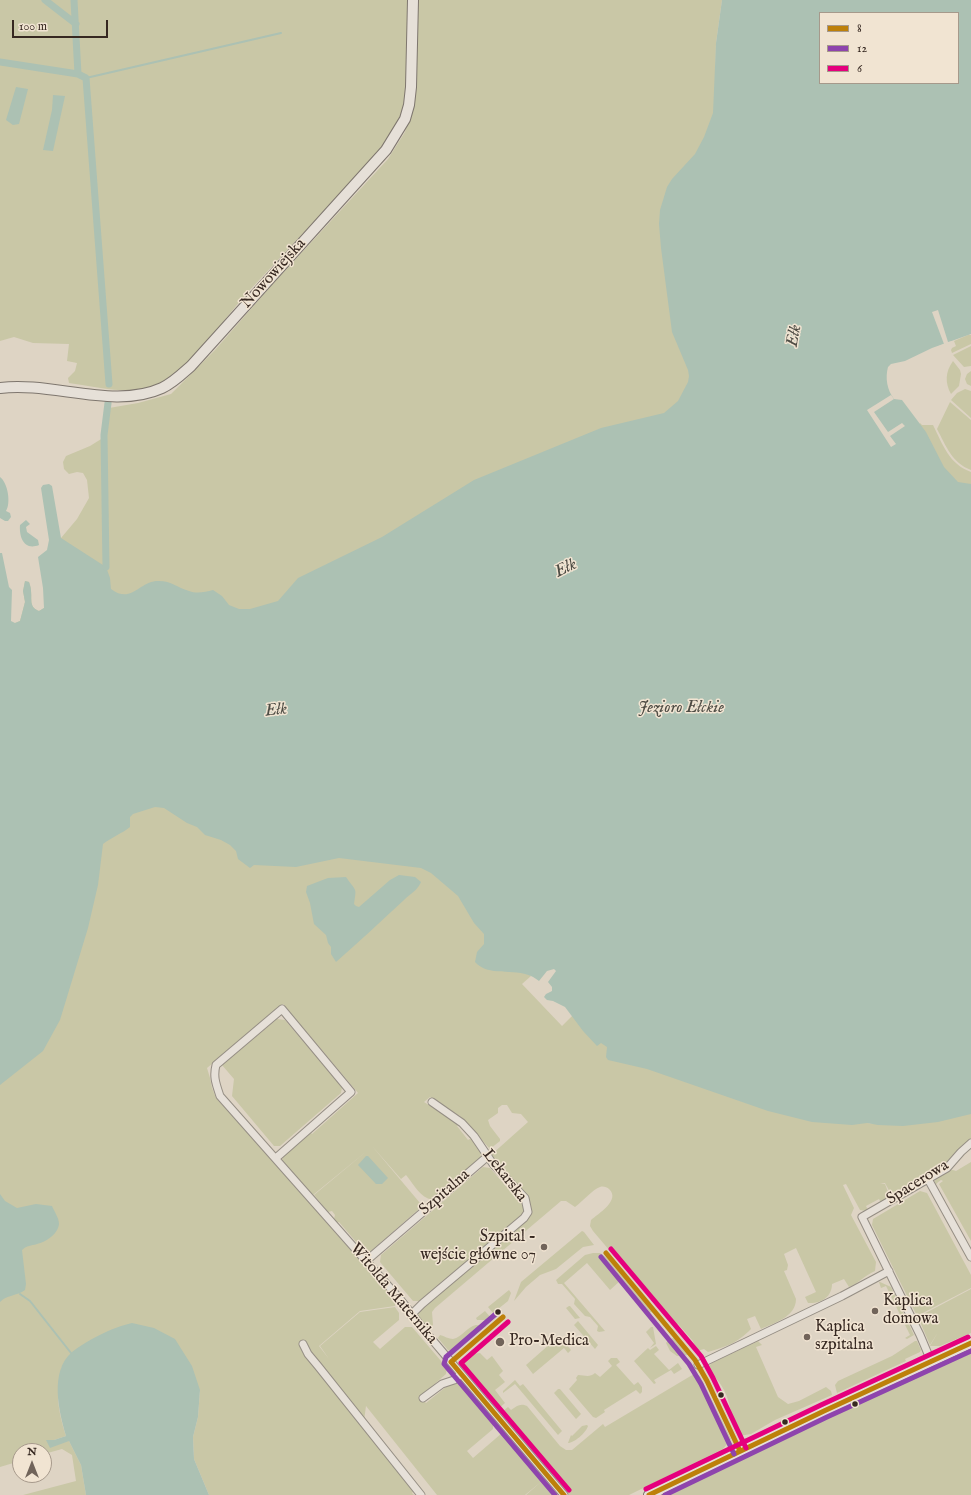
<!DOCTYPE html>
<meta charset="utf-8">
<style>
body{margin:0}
#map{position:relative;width:971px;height:1495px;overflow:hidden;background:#ded4c4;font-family:"IM FELL English",serif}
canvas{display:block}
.legend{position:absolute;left:819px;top:12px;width:140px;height:72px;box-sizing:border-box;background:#f1e4d2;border:1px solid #a6998b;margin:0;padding:5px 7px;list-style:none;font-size:12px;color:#362821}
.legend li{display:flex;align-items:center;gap:8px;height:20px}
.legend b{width:20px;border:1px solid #a6998b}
.north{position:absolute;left:12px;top:1443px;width:40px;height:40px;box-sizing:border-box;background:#f1e4d2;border:1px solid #a6998b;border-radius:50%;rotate:0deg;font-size:11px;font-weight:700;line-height:16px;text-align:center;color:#362821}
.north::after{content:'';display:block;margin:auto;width:14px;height:18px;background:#71645a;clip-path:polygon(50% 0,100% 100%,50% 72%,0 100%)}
.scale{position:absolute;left:12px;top:20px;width:96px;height:18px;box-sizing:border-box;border:2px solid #362821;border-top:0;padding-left:5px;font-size:12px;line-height:14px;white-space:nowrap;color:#362821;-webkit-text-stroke:3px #f1e4d2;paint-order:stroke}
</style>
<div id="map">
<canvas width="971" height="1495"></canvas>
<ul class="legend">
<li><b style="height:5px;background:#bd800a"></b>8</li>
<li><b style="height:5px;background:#8e44ad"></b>12</li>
<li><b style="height:5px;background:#e5007d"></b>6</li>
</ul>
<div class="north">N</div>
<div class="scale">100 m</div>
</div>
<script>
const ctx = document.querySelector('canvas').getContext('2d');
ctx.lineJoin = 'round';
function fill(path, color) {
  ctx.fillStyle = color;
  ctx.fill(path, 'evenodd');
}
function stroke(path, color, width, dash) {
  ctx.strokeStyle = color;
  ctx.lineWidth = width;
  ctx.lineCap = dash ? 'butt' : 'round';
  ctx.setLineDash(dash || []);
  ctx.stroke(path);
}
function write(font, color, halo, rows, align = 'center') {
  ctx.font = font + ' "IM FELL English",serif';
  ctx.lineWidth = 3;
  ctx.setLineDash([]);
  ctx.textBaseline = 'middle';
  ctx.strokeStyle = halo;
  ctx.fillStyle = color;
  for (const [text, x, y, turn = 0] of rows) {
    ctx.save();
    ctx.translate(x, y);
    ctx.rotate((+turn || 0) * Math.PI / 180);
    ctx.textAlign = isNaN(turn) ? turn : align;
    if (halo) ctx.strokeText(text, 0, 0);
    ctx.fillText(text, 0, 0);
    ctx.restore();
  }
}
const green = new Path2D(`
 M0,0H409L407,94L404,113L393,136C345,189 296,240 248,292C220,322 190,375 150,388C129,395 90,386 69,383L68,378L75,371L77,363L67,361L69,344L33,343L14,337L0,341Z
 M416,0H722L716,43L709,388L340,608L15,623L20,621L25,602L23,591L25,581L29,582C30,585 31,588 31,591C32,600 29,607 39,611L44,608L61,538L77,519L89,498L87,480L83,473L77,472L69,474L64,469L63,462L66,456L90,446L106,436L109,408L138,403L171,394L215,350L271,286L388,159L405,132L412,107Z
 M968,335H971V344L952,353L951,350L952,348L956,346L954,341Z
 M971,346V366L964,367L953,355Z
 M953,361L960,370L961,374L959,386L951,394C945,383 945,372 953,361Z
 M971,371V386L967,384L965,379L967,374Z
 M965,389L971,391V418L951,400L957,393Z
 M950,402L971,420V470C952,463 946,446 937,429Z
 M920,423L922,425H933C943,445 949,464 971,472V513L916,432Z
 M55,788L398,827L531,976L522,984L562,1026L576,1012L867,1123L875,1124L971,1087V1141L945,1165L892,1196L885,1183H880L885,1184L890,1197L881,1203L879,1199L866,1206L868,1210L866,1211L860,1210L846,1184L843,1185L854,1208L851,1215L876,1262L875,1271C865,1275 859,1283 849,1287L844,1279L832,1284C832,1297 821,1304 808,1303L805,1297L816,1292L796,1248L784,1254L788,1265L787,1270L784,1271L796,1299C796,1317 774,1323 761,1329L755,1316L747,1319L751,1329C736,1344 727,1346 708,1352L704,1349L697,1351L693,1341L678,1324L671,1323L593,1231L590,1226L591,1220C598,1214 621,1200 609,1189C607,1187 603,1186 600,1187C593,1189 582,1202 575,1207L566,1201H561L435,1308L432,1312L433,1325L430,1328H428L419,1318L418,1312L530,1211V1204L527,1198L491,1155L528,1122L521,1114L512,1113L507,1105H502L498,1108V1113L488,1120L490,1126L500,1139V1141L490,1149L460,1116L430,1097L424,1102L459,1124L457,1126L468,1140L472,1138L480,1149L481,1158L434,1199C422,1201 413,1183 406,1175L401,1179L372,1146L420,1203L419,1209L371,1251L363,1250L339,1222L337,1223L334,1219L335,1215L332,1211L328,1212L314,1195L368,1150L313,1195L282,1161L283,1156L311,1133L312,1134L358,1093L283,1004L207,1068L210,1078L212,1088L216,1098L250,1134L338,1236L395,1297V1306L360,1311L319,1346L329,1359L320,1346L360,1312L395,1307L399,1313V1320L373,1342L380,1349L405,1327H412L447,1368L446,1374L420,1397L426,1403L452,1382H459L493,1422V1429L467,1451L473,1458L502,1433L542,1481L525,1495H437L366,1406L363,1428L408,1482L414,1491L412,1493L414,1495H209L194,1459L193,1437L198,1417L200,1390L62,1367C55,1394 58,1410 66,1436L54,1440H46L69,1441L81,1465L86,1495H23L76,1481L72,1455L62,1449L44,1454V1451H20V1461L0,1467V1025Z
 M277,1019L285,1020L342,1087L341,1093L280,1146H274L232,1096L234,1079L222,1065Z
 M971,1162V1241L939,1184L943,1181L941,1180L937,1183L935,1186L934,1183C936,1175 949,1167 956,1171Z
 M483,1167L490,1168L524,1207V1215L420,1301H413L380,1262L381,1255Z
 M920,1191L927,1193L971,1275V1288L917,1316L872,1225L873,1219Z
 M582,1231L584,1232L594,1245L583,1247L556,1269L540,1275L526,1287L514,1301L521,1282Z
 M593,1253H600L606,1257L652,1312L649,1313L621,1280L610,1290L587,1263L564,1283L605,1331L599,1332L597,1331L598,1326L590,1317L585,1316L574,1304L575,1299L562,1284H558L556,1280L585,1255Z
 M879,1282H880L891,1287L914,1335L907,1339L905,1338L910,1335L886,1286L881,1288Z
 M971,1289V1333L940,1346H930L938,1332L930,1345L918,1317Z
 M509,1290L511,1293L508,1301L493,1313L488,1307Z
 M569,1306H570L580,1318L575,1319L566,1308Z
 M485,1311L491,1318L487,1320H477L476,1318Z
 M578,1321L598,1345L595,1349L574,1325Z
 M476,1325L486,1326L455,1351L448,1350L438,1338L440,1335C444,1336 449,1339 453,1339C462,1337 467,1327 476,1325Z
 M651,1327H653L656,1344L650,1348L654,1343L646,1332Z
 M559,1336L571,1350L568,1353L564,1348L533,1374L526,1365Z
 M674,1338L688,1354V1355L677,1356L670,1351L666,1343L669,1339Z
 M758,1341L762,1345L756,1347L778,1397L788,1404L799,1401L826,1387L831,1391L832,1395L775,1420L751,1434L739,1436L733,1419L731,1418C731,1406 727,1393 719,1382C716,1377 709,1374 708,1367L712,1363Z
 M915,1341H917L921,1350L920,1352L905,1359L906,1361L837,1393L835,1385L838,1381L892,1356Z
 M656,1346L659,1350L654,1354L669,1370L678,1363L682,1369L674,1374L671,1370L654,1380L656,1383L654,1384L634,1361L648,1348L650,1350Z
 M971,1348V1495H657L832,1411L840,1410Z
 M470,1352L473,1354L480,1353L487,1360L492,1356L503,1371L499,1375L505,1382L495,1390L505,1403L498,1409L463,1367V1361Z
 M923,1356L918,1363L841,1398L839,1397Z
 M611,1358H617L620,1362L616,1365L634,1385L638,1382L642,1387V1392L640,1394L636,1390L604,1410L605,1412L596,1418L593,1417L569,1389L577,1380L576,1378L578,1375C585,1375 589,1378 595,1373L600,1377L612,1366L608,1361Z
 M694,1374L700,1376L731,1439L723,1449L629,1495H569L502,1415L501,1413L508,1407L511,1410C517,1406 520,1403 527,1406L560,1446L566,1450H572L603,1424L605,1427Z
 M515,1380L520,1386L523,1384L562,1431L558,1435L515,1384L503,1393V1391Z
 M558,1389H560L581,1414L576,1419L554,1393Z
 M587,1425L588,1426C586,1433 574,1443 568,1443L571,1435L572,1436L582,1426Z
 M776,1427C767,1434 752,1446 740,1440L744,1438H752Z
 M503,1430H505L560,1495H559Z
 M542,1481L554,1495H526Z`);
const water = new Path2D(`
 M722,0H971V334L932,348L905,361L891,364L888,367C885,378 887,390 894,399L902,400L926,432L944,467L958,482L971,484V1114L938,1122L903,1126L878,1125L867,1123L852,1125L812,1122L768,1111L647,1069L608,1060L606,1057L607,1047L601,1043L597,1046L583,1031L565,1007L553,1001L547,1000L544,997L546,994L552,991V987L548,982L556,971L554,969L547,971L539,981C536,979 534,977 531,976C514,968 488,977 475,962L477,952L484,944V934L474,923L458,896L431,873L421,868L339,858L296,867L254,865L250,868L238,859L236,851L230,845L221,840L205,835L197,827L187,823L164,808L155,807L133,814L130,817V827C121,834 112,837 103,844L98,885L88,928L60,1020L43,1051L0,1085V553H2L9,587L12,590L11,621L15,623L20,621L25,602L23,591L25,581L29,582C30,585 31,588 31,591C32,600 29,607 39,611L44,608L43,588L38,557L47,550L49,540L41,488L43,485L49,484L52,486L61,538L106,567L110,578L111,589C131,604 138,583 156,581C171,580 176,587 189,591C197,594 205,592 213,590L222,596L229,605L239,609H250L278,601L298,578L382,537L474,480L601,428L664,413L678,401L688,382L689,376L688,370L672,332L661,248L659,224L660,210L667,187L672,179L695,154L704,137L713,113L716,43ZM820,13H958V83H820Z
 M16,87L28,89L19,124L13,125L6,120Z
 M53,95L65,96L53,151L43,150L52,110Z
 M0,477C8,483 11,503 6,511L10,513L11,517L8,521H5L0,518Z
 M26,520L30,524L26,527L27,532L38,540L39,545C24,551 19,537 20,525Z
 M399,875L415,877L421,882C418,890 410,894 404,900C381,921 359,942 336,962L331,954V947L328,943L326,935L314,924L310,903L306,892L307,886L328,878L346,877C356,892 357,886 354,904L356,906L359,907L390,880Z
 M366,1156H368L388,1178L382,1184H376L358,1165Z
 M0,1194L5,1201L17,1208L36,1204L52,1206C54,1211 59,1218 59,1224C58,1234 46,1242 37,1244C31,1246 27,1245 22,1250L26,1284L25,1290C17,1296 6,1295 0,1302Z
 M132,1323L154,1328L175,1339L192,1366L200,1390L198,1417L193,1437L194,1459L209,1495H86L81,1465L69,1441L50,1448L46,1440H54L66,1436C59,1412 49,1372 72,1352C78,1347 85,1343 92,1339C107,1331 116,1327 132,1323Z`);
const pier = new Path2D(`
 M938,310L948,342L954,341V342L939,348V346L944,344L932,312Z
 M891,395L894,399L874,412L888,432L902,423L905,426L890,436L896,444L891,447L867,410Z`);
const stream = new Path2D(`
 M86,78L281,33
 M20,1294L30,1301L71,1353`);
const canal = new Path2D(`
 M45,0L76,24
 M0,62L78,74L74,0
 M78,74L86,78L109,384
 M106,567L104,435L108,403`);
const street = new Path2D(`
 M276,1158L351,1092L282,1009L216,1065C213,1077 216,1084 220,1096L366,1261L400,1299L429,1336L564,1495
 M928,1179L971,1257
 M366,1261L488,1156
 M411,1315L422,1304L524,1218L528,1212L525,1198L493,1164L474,1136L462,1123L432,1102
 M303,1344L308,1354L318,1366L421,1495
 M931,1361L920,1335L862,1217L947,1168L961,1152L971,1143
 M698,1365L842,1296L889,1271
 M423,1398L442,1384L454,1380L461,1374`);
const secondary = new Path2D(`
 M0,388C51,381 114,410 162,388C173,383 182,374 191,366L386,150L405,119L409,105L411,87L413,0
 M649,1495L824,1411L971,1343`);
const bus1 = new Path2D(`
 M606,1253L695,1360L707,1381L740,1451
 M451,1362L564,1495
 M451,1362L503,1317
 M649,1495L824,1411L971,1343`);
const bus2 = new Path2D(`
 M601,1257L689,1364L701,1384L734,1454
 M498,1312L446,1357L444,1364L555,1495
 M665,1495L827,1417L971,1351`);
const bus3 = new Path2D(`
 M611,1249L701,1356L713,1378L746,1448
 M508,1322L461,1363L569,1490
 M646,1489L821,1405L968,1337`);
const markers = [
 [544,1247,4,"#71645a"],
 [875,1311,4,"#71645a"],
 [498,1312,3.5,"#362821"],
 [807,1337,4,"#71645a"],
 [500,1342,5,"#71645a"],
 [721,1395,3.5,"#362821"],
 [855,1404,3.5,"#362821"],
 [785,1422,3.5,"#362821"]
];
const streetNames = [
 ["Nowowiejska",274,274,-48],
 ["Lekarska",504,1176,52],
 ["Spacerowa",918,1183,-32],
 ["Szpitalna",445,1193,-41],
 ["Witolda Maternika",393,1294,50]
];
const poiNames = [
 ["Szpital -",536,1238,"right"],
 ["wejście główne 07",536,1256,"right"],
 ["Kaplica",883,1302],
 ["domowa",883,1320],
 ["Kaplica",815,1328],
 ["szpitalna",815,1346],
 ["Pro-Medica",509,1342]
];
const waterNames = [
 ["Ełk",795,336,-80],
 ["Ełk",566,569,-27],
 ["Jezioro Ełckie",681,709],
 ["Ełk",276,711,-7]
];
fill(green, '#c9c7a6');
fill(water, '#acc1b3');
fill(pier, '#ded4c4');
stroke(stream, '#acc1b3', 2);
stroke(canal, '#acc1b3', 7);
stroke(street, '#958e84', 9);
stroke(secondary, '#7e766e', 12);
stroke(street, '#e6e0d8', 7);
stroke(secondary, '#e6e0d8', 10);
stroke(bus1, '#bd800a', 5);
stroke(bus2, '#8e44ad', 5);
stroke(bus3, '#e5007d', 5);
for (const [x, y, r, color] of markers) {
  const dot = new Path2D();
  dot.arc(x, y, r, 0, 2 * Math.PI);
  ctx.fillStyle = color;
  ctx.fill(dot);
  stroke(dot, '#f1e4d2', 1.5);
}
write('16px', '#362821', '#f1e4d2', streetNames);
write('16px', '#362821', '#f1e4d2', poiNames, 'left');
write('italic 17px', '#4e4c44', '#f1e4d2', waterNames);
</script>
